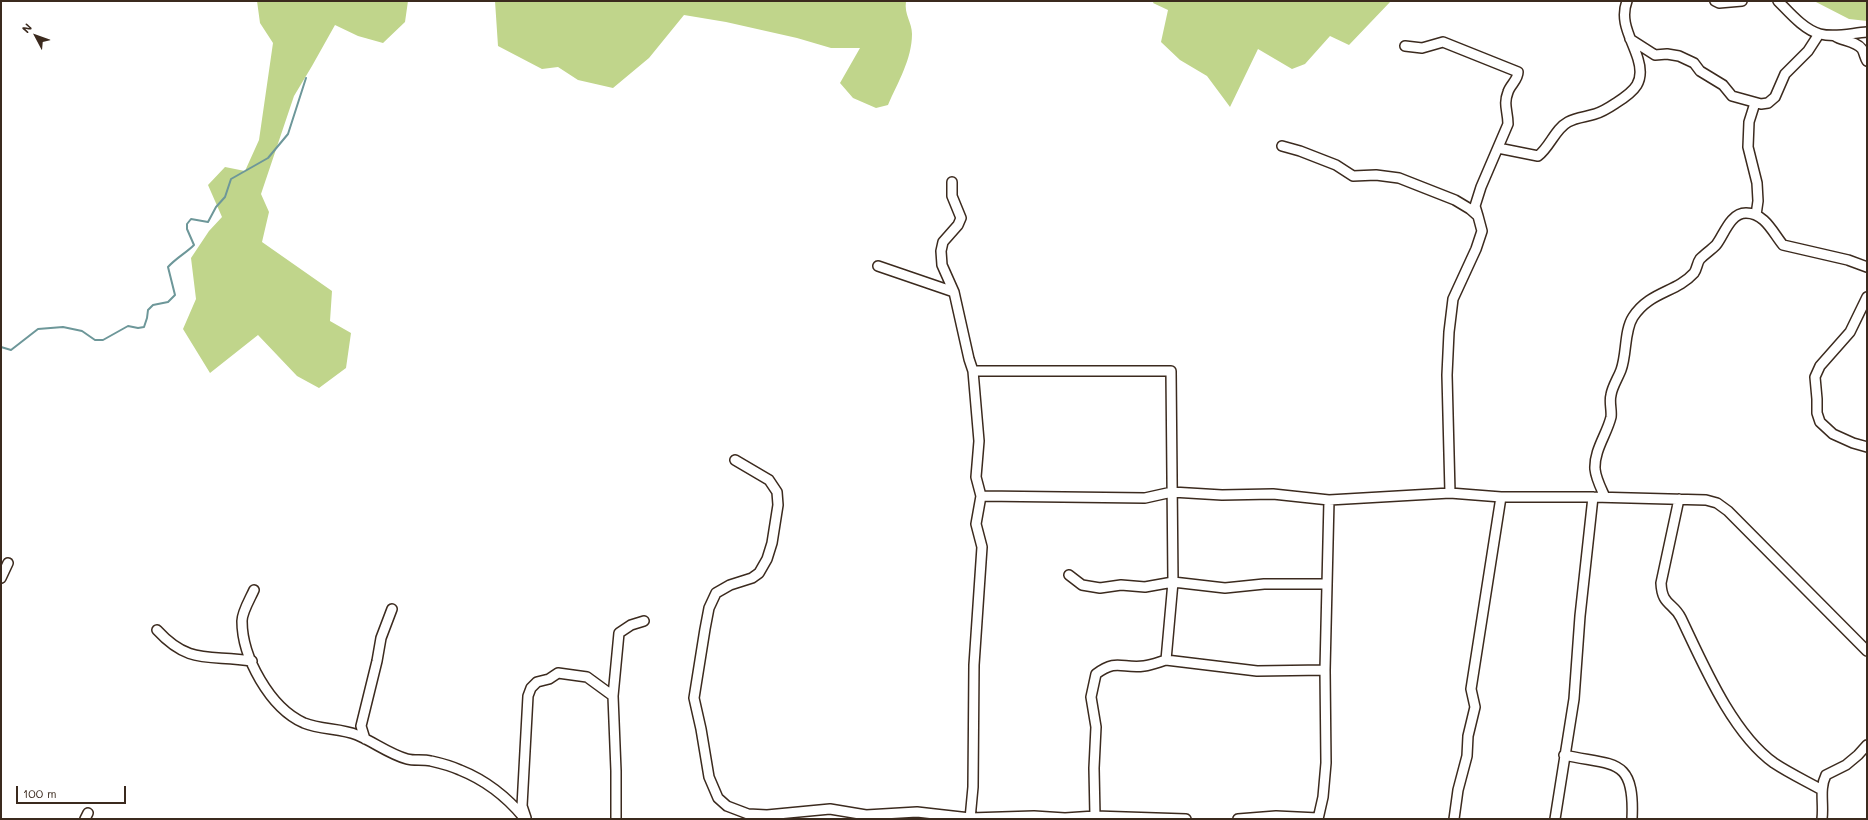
<!DOCTYPE html>
<style>
body{margin:0}
#map{position:relative;width:1868px;height:820px;overflow:hidden;background:#fff;font-family:Mali,sans-serif}
canvas{display:block}
.frame{position:absolute;inset:0;border:2px solid #3b2a1e;pointer-events:none}
.north{position:absolute;left:16px;top:16px;width:40px;height:40px;-webkit-text-stroke:3px #fff;paint-order:stroke;rotate:311deg;font-size:11px;font-weight:700;line-height:16px;text-align:center;color:#3b2a1e}
.north::after{content:'';display:block;margin:auto;width:14px;height:18px;background:#3b2a1e;clip-path:polygon(50% 0,100% 100%,50% 72%,0 100%)}
.scale{position:absolute;left:16px;top:786px;width:110px;height:18px;box-sizing:border-box;border:2px solid #3b2a1e;border-top:0;padding-left:5px;font-size:12px;line-height:14px;white-space:nowrap;color:#3b2a1e;-webkit-text-stroke:3px #fff;paint-order:stroke}
</style>
<div id="map">
<canvas width="1868" height="820"></canvas>
<div class="frame"></div>
<div class="north">N</div>
<div class="scale">100 m</div>
</div>
<script>
const ctx = document.querySelector('canvas').getContext('2d');
ctx.lineJoin = 'round';
function fill(path, color) {
  ctx.fillStyle = color;
  ctx.fill(path, 'evenodd');
}
function stroke(path, color, width, dash) {
  ctx.strokeStyle = color;
  ctx.lineWidth = width;
  ctx.lineCap = dash ? 'butt' : 'round';
  ctx.setLineDash(dash || []);
  ctx.stroke(path);
}
const green = new Path2D(`
 M257,1H408L405,22L383,43L358,36L335,25L312,66L294,96L261,194L269,212L262,242L332,291L330,321L351,333L346,368L319,388L297,376L258,335L210,373L183,329L196,299L191,258L209,231L222,217L208,185L225,167L245,171L259,140L273,43L260,23Z
 M495,1H906C904,15 912,22 912,34C912,59 898,82 888,105L876,108L853,98L840,83L860,48H831L797,38L726,22L684,15L649,58L613,88L578,80L558,67L542,69L498,46Z
 M1154,1H1391L1349,45L1330,36L1305,64L1292,69L1258,49L1230,107L1207,76L1180,60L1161,42L1168,10L1153,3Z
 M1814,1H1867V21L1849,19Z`);
const stream = new Path2D(`
 M1,347L11,350L38,329L63,327L82,331L95,340H103L128,326L138,328L144,327L147,318L148,310L153,305L168,302L175,295L168,267C176,258 186,253 194,245L187,229V224L191,219L208,222L216,207L225,197L231,179L268,158L288,134L306,78`);
const minor = new Path2D(`
 M1715,1L1719,3L1742,1
 M1778,1C1789,12 1804,30 1820,34C1835,38 1852,33 1867,32
 M1835,36C1842,41 1856,41 1862,49C1864,52 1865,58 1867,61
 M1630,39L1655,55L1667,54L1679,56L1694,63L1700,71L1723,85L1732,96L1761,104L1768,103L1775,97L1785,74L1808,51L1819,34
 M1405,46L1422,48L1443,42L1518,72C1518,80 1510,85 1508,92C1503,105 1508,111 1508,124L1481,187L1475,206L1478,216
 M1755,103L1749,122L1748,147L1757,183L1758,201L1756,215
 M1282,146L1300,151L1336,165L1353,176L1376,175L1399,178L1455,200L1470,209L1478,216L1482,231L1476,249L1453,299L1449,332L1447,375L1450,493
 M1498,148L1538,156C1550,147 1555,129 1568,122C1577,117 1586,117 1595,114C1602,112 1610,107 1616,103C1635,91 1645,82 1638,59C1632,39 1619,22 1627,1
 M952,182V196L961,218L958,225L943,242L941,251L942,265L954,292L969,359L973,371L979,441L976,477L981,496L976,524L982,547L974,665L973,787L970,819
 M878,266L954,292
 M1867,297L1850,332L1820,366L1815,377L1817,399V413L1820,422L1833,434L1853,443L1867,447
 M973,371H1171L1173,582L1166,660L1257,671L1325,670
 M735,460L769,480L777,492L778,505L772,543L767,559L759,573L752,578L730,585L716,593L709,608L705,629L694,698L701,729L709,777L718,798L727,806L748,814L767,815L830,809L866,815L917,812L970,818L1034,816L1065,818L1095,816L1186,819
 M981,496L1145,498L1172,492L1222,495L1273,494L1329,500L1450,493L1501,497H1593L1706,500L1717,503L1728,511L1867,651
 M1605,497C1601,488 1596,479 1595,469C1594,450 1607,434 1611,417C1612,410 1609,402 1611,395C1612,387 1618,378 1621,370C1627,354 1624,331 1633,317C1650,291 1676,293 1694,273C1697,269 1697,263 1700,259C1705,254 1711,250 1716,245C1724,235 1730,213 1746,213C1765,213 1773,233 1783,245L1848,260L1867,267
 M1679,499L1661,583C1662,606 1673,602 1681,618C1703,664 1732,733 1774,763C1789,773 1806,781 1822,790
 M1069,575L1082,585L1100,588L1121,585L1145,587L1173,582L1225,588L1264,584H1327
 M1,578L8,563
 M254,590C250,599 242,612 242,621C242,657 270,708 304,723C321,730 341,728 357,735C374,742 389,754 407,759C414,761 423,759 431,761C440,763 451,766 460,770C485,780 508,798 525,819
 M157,630C190,666 210,654 252,661
 M365,739L361,726L377,661L381,638L392,609
 M1564,755C1613,766 1635,756 1632,819
 M1095,816L1094,768L1096,727L1091,697L1096,674C1117,658 1122,669 1144,666C1152,665 1159,662 1166,660
 M526,818L522,806L528,696L531,688L537,682L549,679L558,673L587,677L613,696
 M85,819L88,813
 M616,819V771L613,696L619,633L631,625L644,621
 M1238,819L1276,816L1318,818
 M1318,819L1323,797L1326,763L1325,670L1329,500
 M1454,819L1458,790L1467,756L1468,736L1475,707L1471,689L1501,497
 M1555,819L1574,699L1580,616L1593,497
 M1822,819C1824,804 1819,789 1826,775L1846,765L1858,755L1867,745`);
fill(green, '#c0d58b');
stroke(stream, '#6d9799', 2);
stroke(minor, '#3b2a1e', 12);
stroke(minor, '#fff', 9);
</script>
